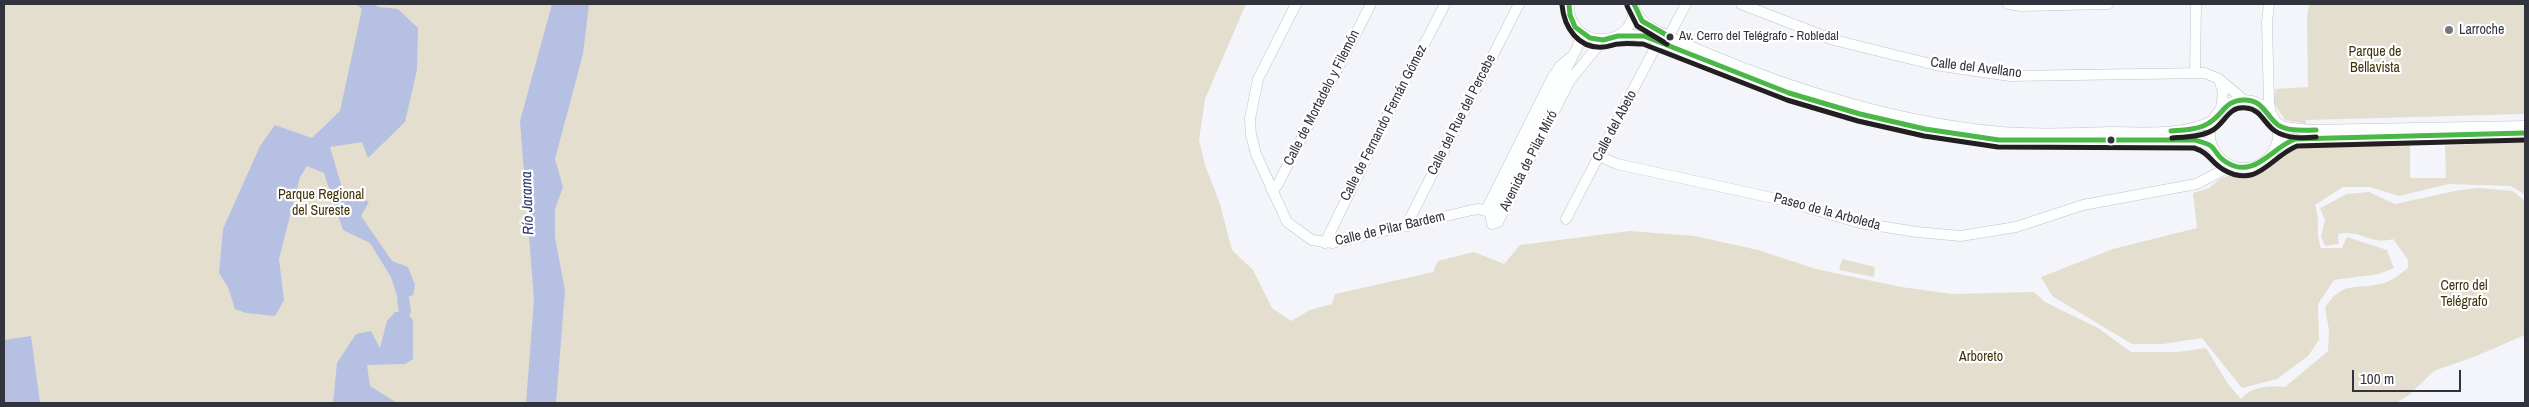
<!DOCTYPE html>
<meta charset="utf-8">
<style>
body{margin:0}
#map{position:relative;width:2529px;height:407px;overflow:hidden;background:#f4f5fa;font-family:"Archivo Narrow",sans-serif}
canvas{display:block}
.frame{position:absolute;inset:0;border:5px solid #32343d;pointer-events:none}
.scale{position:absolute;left:2352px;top:370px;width:109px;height:22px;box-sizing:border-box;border:2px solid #32343d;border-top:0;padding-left:6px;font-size:15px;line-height:18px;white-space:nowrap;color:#32343d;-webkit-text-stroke:4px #fff;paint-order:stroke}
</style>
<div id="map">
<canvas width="2529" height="407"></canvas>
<div class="frame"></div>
<div class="scale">100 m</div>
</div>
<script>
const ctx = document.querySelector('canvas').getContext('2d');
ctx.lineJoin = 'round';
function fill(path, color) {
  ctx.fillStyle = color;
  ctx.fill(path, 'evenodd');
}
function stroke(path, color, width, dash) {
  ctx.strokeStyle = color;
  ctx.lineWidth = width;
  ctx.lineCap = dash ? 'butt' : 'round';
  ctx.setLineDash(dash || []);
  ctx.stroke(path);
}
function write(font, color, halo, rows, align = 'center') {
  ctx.font = font + ' "Archivo Narrow",sans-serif';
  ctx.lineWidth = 4.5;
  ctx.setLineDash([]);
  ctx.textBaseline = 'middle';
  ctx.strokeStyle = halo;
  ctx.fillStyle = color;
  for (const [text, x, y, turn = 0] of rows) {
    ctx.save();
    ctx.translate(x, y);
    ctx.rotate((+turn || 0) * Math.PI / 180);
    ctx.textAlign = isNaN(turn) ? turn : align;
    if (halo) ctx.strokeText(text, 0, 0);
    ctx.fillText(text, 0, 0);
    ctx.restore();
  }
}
const green = new Path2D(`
 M4,4H1246L1205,99L1199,140L1205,165L1220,204L1232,250L1253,270L1272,308L1291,321L1310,310L1332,304L1335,294L1433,272L1438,261L1474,252L1504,264L1520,245L1630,231L1695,236L1758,250L1816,269L1901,287L1952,294L2034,292L2045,302L2098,328L2131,352H2178L2206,348L2228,384L2241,399C2250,387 2270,385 2285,387L2328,351L2329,330L2325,308C2343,279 2356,291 2384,283C2392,281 2401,273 2408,268V260L2393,239C2370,246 2362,229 2338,234L2339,244L2325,246L2321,236L2325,220L2320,208L2347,194L2369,192L2395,204L2460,190L2479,188L2513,191L2525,201V335L2476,356L2434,371L2409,395L2396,403H4Z
 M2309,4H2525V114L2306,120V124L2285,120L2274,104L2275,89L2308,87L2307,17Z
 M2525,141V195L2511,186L2449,184L2399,196L2370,187H2343L2315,205C2321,223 2315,230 2321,248H2342L2347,237L2387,250L2394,268L2379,274L2334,280L2318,304L2319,340L2308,356L2277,379L2242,388L2202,338L2163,344H2132L2052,296L2041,277L2113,249L2197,228L2193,193L2209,188L2221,178L2232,175L2250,176L2267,170L2290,148L2410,143V178H2446L2445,146Z
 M1842,259L1875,267L1874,277L1839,270Z`);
const water = new Path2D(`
 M356,4H373L379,7L398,9L418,28L417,70L405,122L368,158L362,142L330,147L342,188L369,202L361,216L392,261L408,267L415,285L413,295L403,299L397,296L391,277L370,243L343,230L324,173L307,166L300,177L279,259L284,300L275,316L246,313L235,309L228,287L219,273L223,229L260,146L275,125L312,138L340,111L362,9Z
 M552,4H589L583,54L555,159L563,187L555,209V237L565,291L556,403H526L534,300L520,121Z
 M405,311L413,320V359L405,364L367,365L370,386L397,403H333L337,363L356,334L371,331L380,348L387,321L395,312Z
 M31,336L40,403H4V340Z`);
const river = new Path2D(`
 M403,299L405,311`);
const minor = new Path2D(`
 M1296,4L1258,79L1250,119L1251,135L1256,154L1287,222L1312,240L1333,243L1472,210L1479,209L1493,213
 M1569,4C1567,50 1634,51 1634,7
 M1741,4L1834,40L1935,65L2010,76L2205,73L2219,79L2244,100
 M2008,4L2021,6L2108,4
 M2269,4L2267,22L2269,104L2271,114
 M1634,11L1645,23L1657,31C1761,80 1886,122 2001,132C2038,135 2075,133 2111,132C2144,132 2182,136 2212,121
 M1579,31L1580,39L1577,48L1491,218L1492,224L1498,222L1570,80L1603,40
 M1618,36L1633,35L1651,38L1752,81L1789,93L1860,114L1925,129L1999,140H2195L2212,146
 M2195,73L2196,4
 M2219,79L2223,92L2221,108
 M2210 134a34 34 0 1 1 68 0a34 34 0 1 1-68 0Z
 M2276,122L2284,127L2310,130L2525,126
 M2274,149L2287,142L2310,138L2525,133
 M1599,156L1617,164L1782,200L1860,223L1917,232L1961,236L2016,227L2083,205L2196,184L2231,166
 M1271,189L1277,186L1371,4
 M1486,210L1552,78L1560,66L1571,57
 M1566,219L1656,46L1670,34L1686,4
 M1408,226L1409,220L1519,4
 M1325,243L1385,120L1445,4`);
const bus1 = new Path2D(`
 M1569,4L1570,15L1575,27L1590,38L1603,40L1618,36H1644L1789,93L1860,114L1925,129L1999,140H2195C2200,142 2210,143 2213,148C2217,153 2219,158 2226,162C2254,180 2271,148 2295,139L2525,133
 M1634,4L1642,21L1670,37
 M2171,131C2183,130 2198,130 2209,123C2223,115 2225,99 2246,100C2264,101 2266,116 2278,125C2289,132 2304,130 2316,130`);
const bus2 = new Path2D(`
 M1562,5C1564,27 1578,49 1603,47C1609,47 1614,44 1619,44C1626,43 1635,44 1643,44L1787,100L1858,121L1924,136L1998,147L2194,148C2210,153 2210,162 2224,170C2258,189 2270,157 2297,146L2525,140
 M1627,6L1637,26L1667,44
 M2172,138C2185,137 2201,137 2213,130C2226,122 2228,106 2246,108C2261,109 2264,124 2275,131C2287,139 2303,138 2316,137`);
const markers = [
 [2449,30,5,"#76787f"],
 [1670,37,4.5,"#32343d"],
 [2111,140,4.5,"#32343d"]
];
const busNames = [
 ["Av. Cerro del Telégrafo - Robledal",1679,37]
];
const poiNames = [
 ["Larroche",2459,30]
];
const parkNames = [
 ["Parque de",2375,52],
 ["Bellavista",2375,68],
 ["Parque Regional",321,195],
 ["del Sureste",321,211],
 ["Cerro del",2464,286],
 ["Telégrafo",2464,302],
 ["Arboreto",1981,357]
];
const streetNames = [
 ["Calle del Avellano",1976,68,7],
 ["Calle de Mortadelo y Filemón",1322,98,-63],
 ["Calle del Rue del Percebe",1462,115,-63],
 ["Calle de Fernando Fernán Gómez",1384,123,-63],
 ["Calle del Abeto",1615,126,-62],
 ["Avenida de Pilar Miró",1529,161,-63],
 ["Paseo de la Arboleda",1827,212,15],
 ["Calle de Pilar Bardem",1390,229,-13]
];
const waterNames = [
 ["Río Jarama",528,203,-92]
];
fill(green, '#e4decf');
fill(water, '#b6c0e2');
stroke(river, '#b6c0e2', 12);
stroke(minor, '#c0c2c8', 11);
stroke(minor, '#fdfefe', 10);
stroke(bus1, '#4ab747', 5);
stroke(bus2, '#231f20', 5);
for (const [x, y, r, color] of markers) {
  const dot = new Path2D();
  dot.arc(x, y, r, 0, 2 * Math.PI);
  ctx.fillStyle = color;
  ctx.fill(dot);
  stroke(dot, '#fff', 2);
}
write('13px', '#32343d', '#fff', busNames, 'left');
write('14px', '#32343d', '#fff', poiNames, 'left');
write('14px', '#403208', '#fff', parkNames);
write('14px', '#32343d', '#fff', streetNames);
write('italic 15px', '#2d3670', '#fff', waterNames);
</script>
